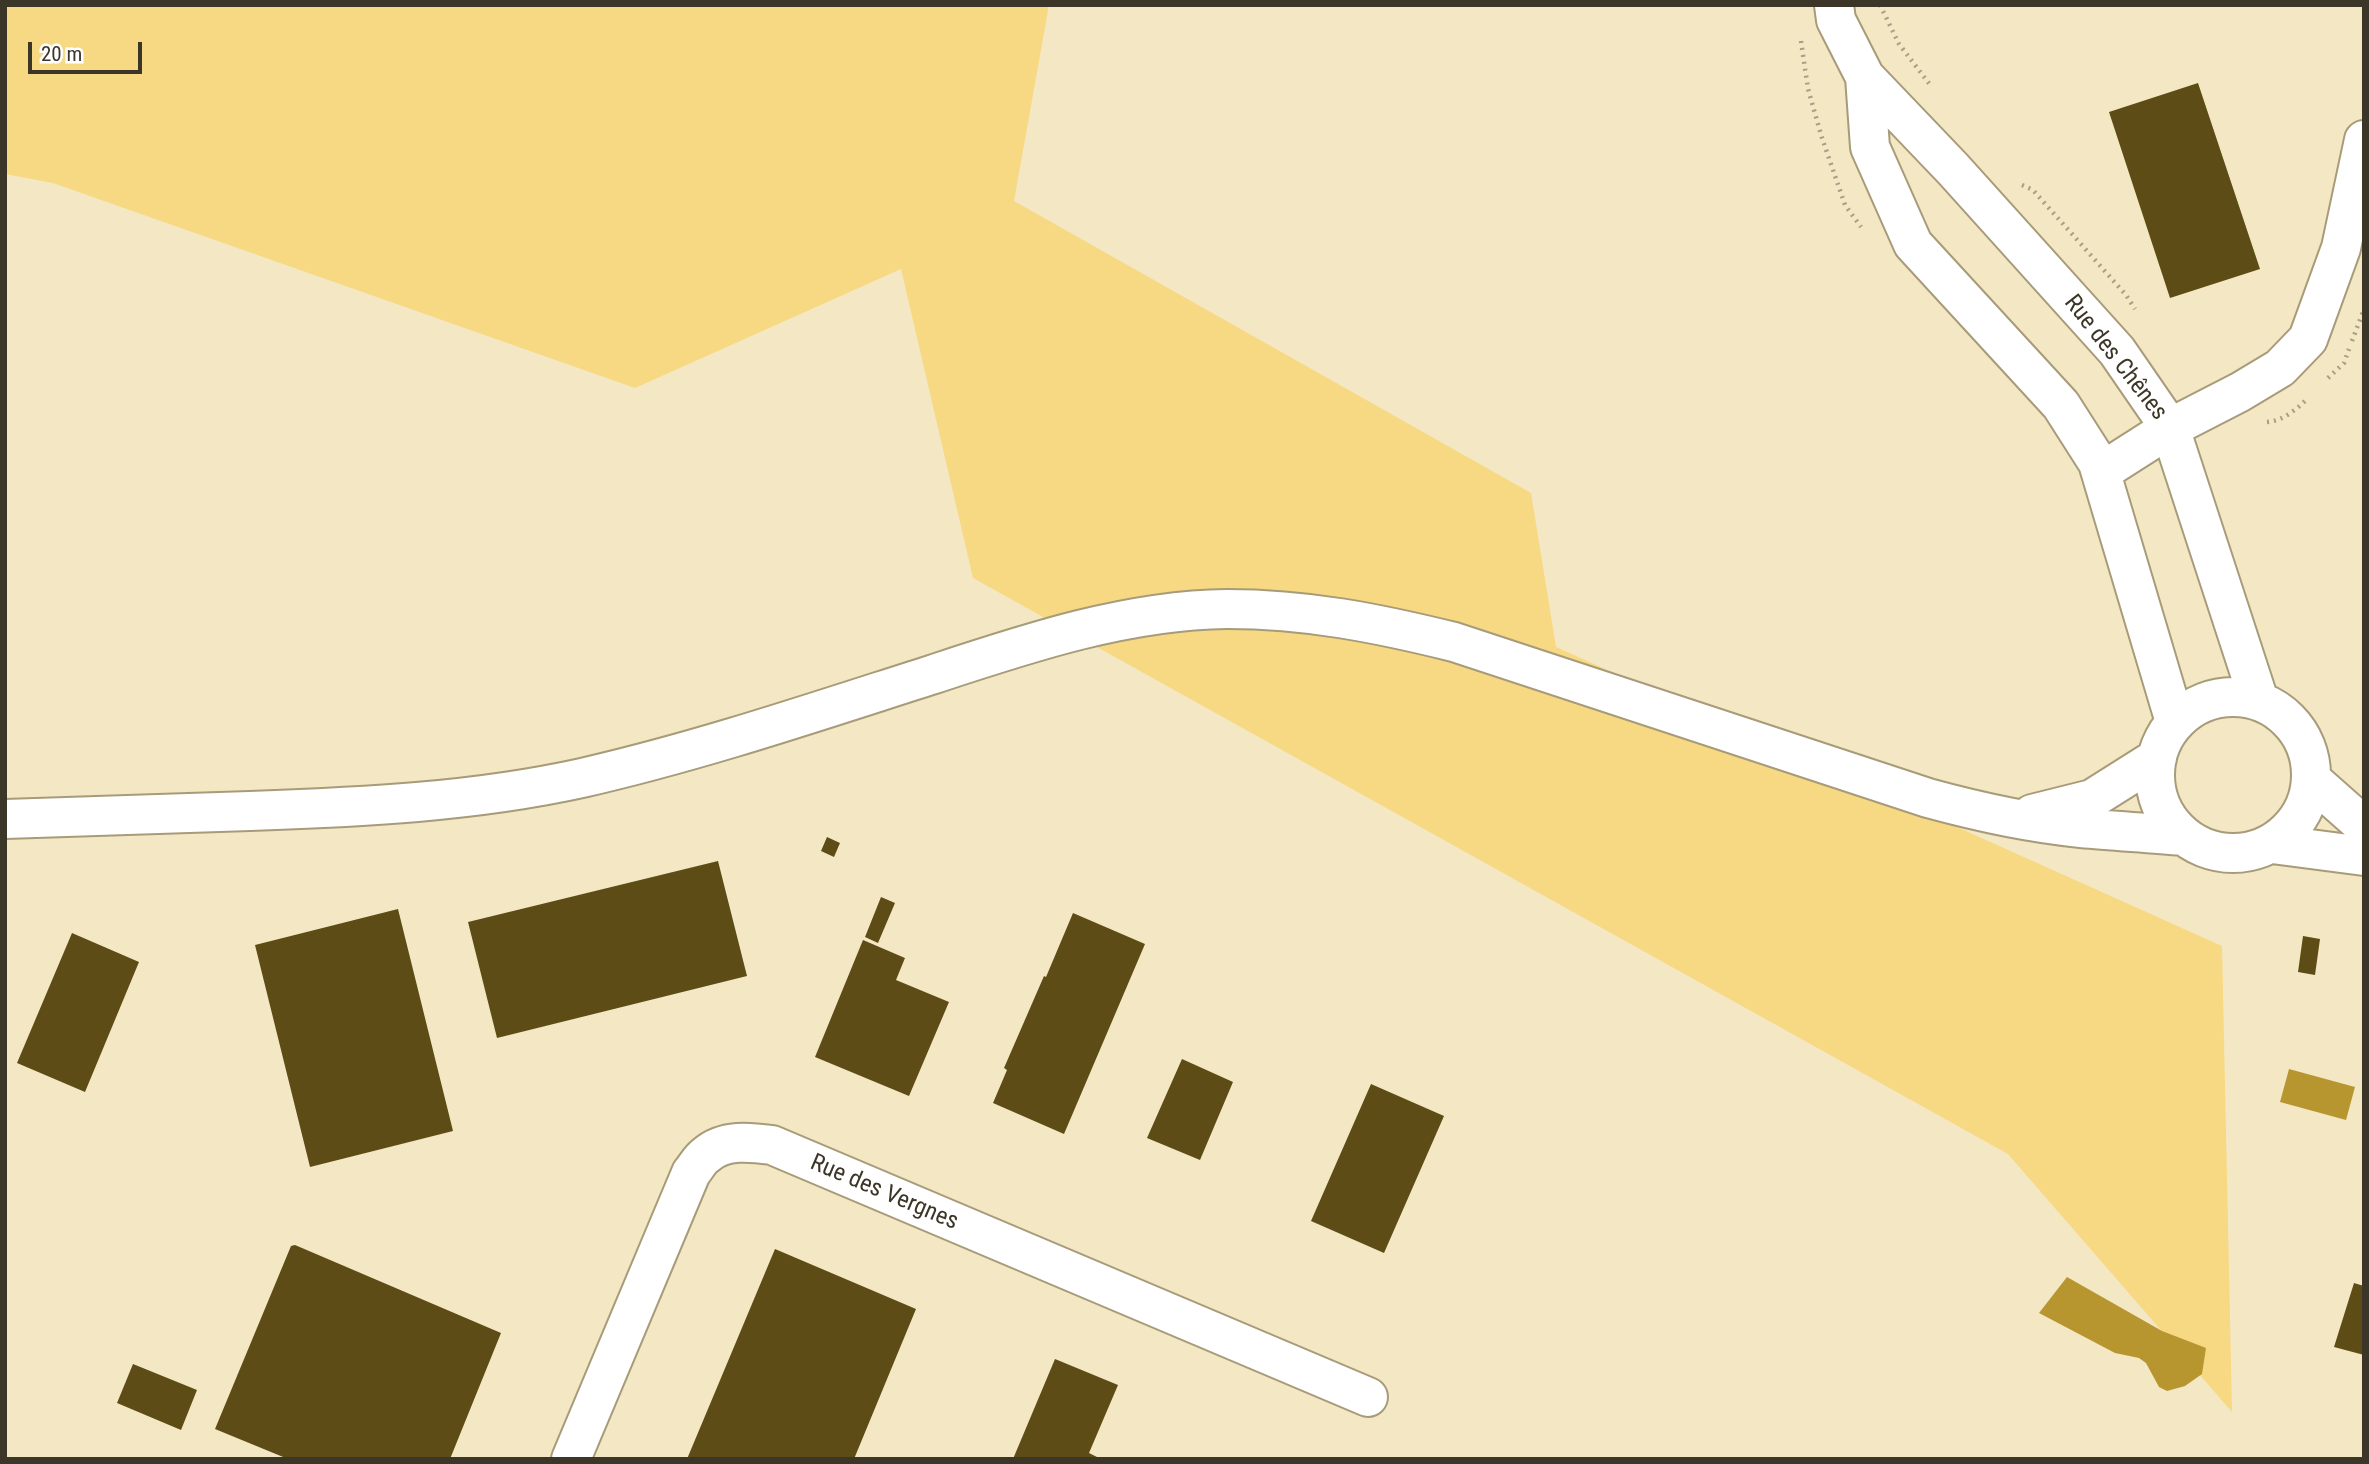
<!DOCTYPE html>
<meta charset="utf-8">
<style>
body{margin:0}
#map{position:relative;width:2369px;height:1464px;overflow:hidden;background:#f4e7c4;font-family:"Roboto Condensed",sans-serif}
canvas{display:block}
.frame{position:absolute;inset:0;border:7px solid #3c3628;pointer-events:none}
.scale{position:absolute;left:28px;top:42px;width:114px;height:32px;box-sizing:border-box;border:4px solid #3c3628;border-top:0;padding-left:9px;font-size:21px;line-height:24px;white-space:nowrap;color:#3c3628;-webkit-text-stroke:5px #fff;paint-order:stroke}
</style>
<div id="map">
<canvas width="2369" height="1464"></canvas>
<div class="frame"></div>
<div class="scale">20 m</div>
</div>
<script>
const ctx = document.querySelector('canvas').getContext('2d');
ctx.lineJoin = 'round';
function fill(path, color) {
  ctx.fillStyle = color;
  ctx.fill(path, 'evenodd');
}
function stroke(path, color, width, dash) {
  ctx.strokeStyle = color;
  ctx.lineWidth = width;
  ctx.lineCap = dash ? 'butt' : 'round';
  ctx.setLineDash(dash || []);
  ctx.stroke(path);
}
function write(font, color, halo, rows, align = 'center') {
  ctx.font = font + ' "Roboto Condensed",sans-serif';
  ctx.lineWidth = 7;
  ctx.setLineDash([]);
  ctx.textBaseline = 'middle';
  ctx.strokeStyle = halo;
  ctx.fillStyle = color;
  for (const [text, x, y, turn = 0] of rows) {
    ctx.save();
    ctx.translate(x, y);
    ctx.rotate((+turn || 0) * Math.PI / 180);
    ctx.textAlign = isNaN(turn) ? turn : align;
    if (halo) ctx.strokeText(text, 0, 0);
    ctx.fillText(text, 0, 0);
    ctx.restore();
  }
}
const green = new Path2D(`
 M5,5H1049L1014,201L1531,493L1556,647L2222,946L2232,1412L2008,1154L973,578L901,269L635,388L53,183L5,174Z`);
const water = new Path2D(`
 M2289,1069L2355,1087L2346,1120L2280,1102Z
 M2067,1277L2162,1331L2206,1348L2202,1374L2185,1386L2167,1391L2159,1387L2146,1363L2139,1358L2115,1353L2039,1313Z`);
const building = new Path2D(`
 M2198,83L2260,269L2170,298L2109,112Z
 M827,837L840,843L834,857L821,851Z
 M718,861L747,976L497,1038L468,922Z
 M881,897L895,903L878,943L865,937Z
 M398,909L453,1131L310,1167L255,945Z
 M1073,913L1145,944L1064,1134L993,1103L1007,1070L1004,1068L1044,976L1046,977Z
 M72,933L139,962L85,1092L17,1063Z
 M2303,936L2320,939L2315,975L2298,972Z
 M863,940L905,958L896,980L949,1002L909,1096L815,1057Z
 M1182,1059L1233,1082L1200,1160L1147,1138Z
 M1371,1084L1444,1116L1384,1253L1311,1221Z
 M295,1245L501,1333L450,1459H288L215,1429L291,1246Z
 M775,1249L916,1309L854,1459H687Z
 M2354,1283L2364,1286V1355L2334,1347Z
 M1055,1359L1118,1385L1089,1453L1097,1457L1096,1459H1013Z
 M133,1364L197,1390L181,1430L117,1403Z`);
const path = new Path2D(`
 M1880,5L1899,44L1931,86
 M1801,41L1808,89L1822,138L1845,205L1861,227
 M2022,185L2033,190L2126,295L2135,309
 M2352,341L2364,309
 M2328,378L2344,363L2349,349
 M2267,422C2282,421 2296,410 2307,399`);
const minor = new Path2D(`
 M1834,5L1836,20L1865,77L1953,169L2117,351L2170,428L2259,701
 M1865,77L1870,147L1913,244L2061,405L2098,463L2175,722
 M2101,472L2170,428L2240,392L2280,368L2308,339L2341,248L2364,140
 M2155 775a78 78 0 1 1 156 0a78 78 0 1 1-156 0Z
 M2312,780L2364,826
 M2032,814L2092,799L2157,758
 M5,819C87,816 168,814 250,811C362,807 473,802 582,778C700,751 815,712 931,675C1025,644 1126,610 1227,609C1307,609 1377,623 1454,642L1928,798C1979,812 2029,823 2081,828C2115,831 2149,833 2183,836
 M2272,844L2364,856
 M571,1459L691,1173C696,1167 700,1159 706,1155C724,1139 750,1142 772,1145L1368,1397`);
const streetNames = [
 ["Rue des Chênes",2115,358,52],
 ["Rue des Vergnes",884,1193,23]
];
fill(green, '#f7d883');
fill(water, '#b7962f');
fill(building, '#5e4c16');
stroke(minor, '#a79b79', 42);
stroke(path, '#a99f85', 4.5, [2, 5]);
stroke(minor, '#fff', 38);
write('24px', '#3c3628', '#fff', streetNames);
</script>
